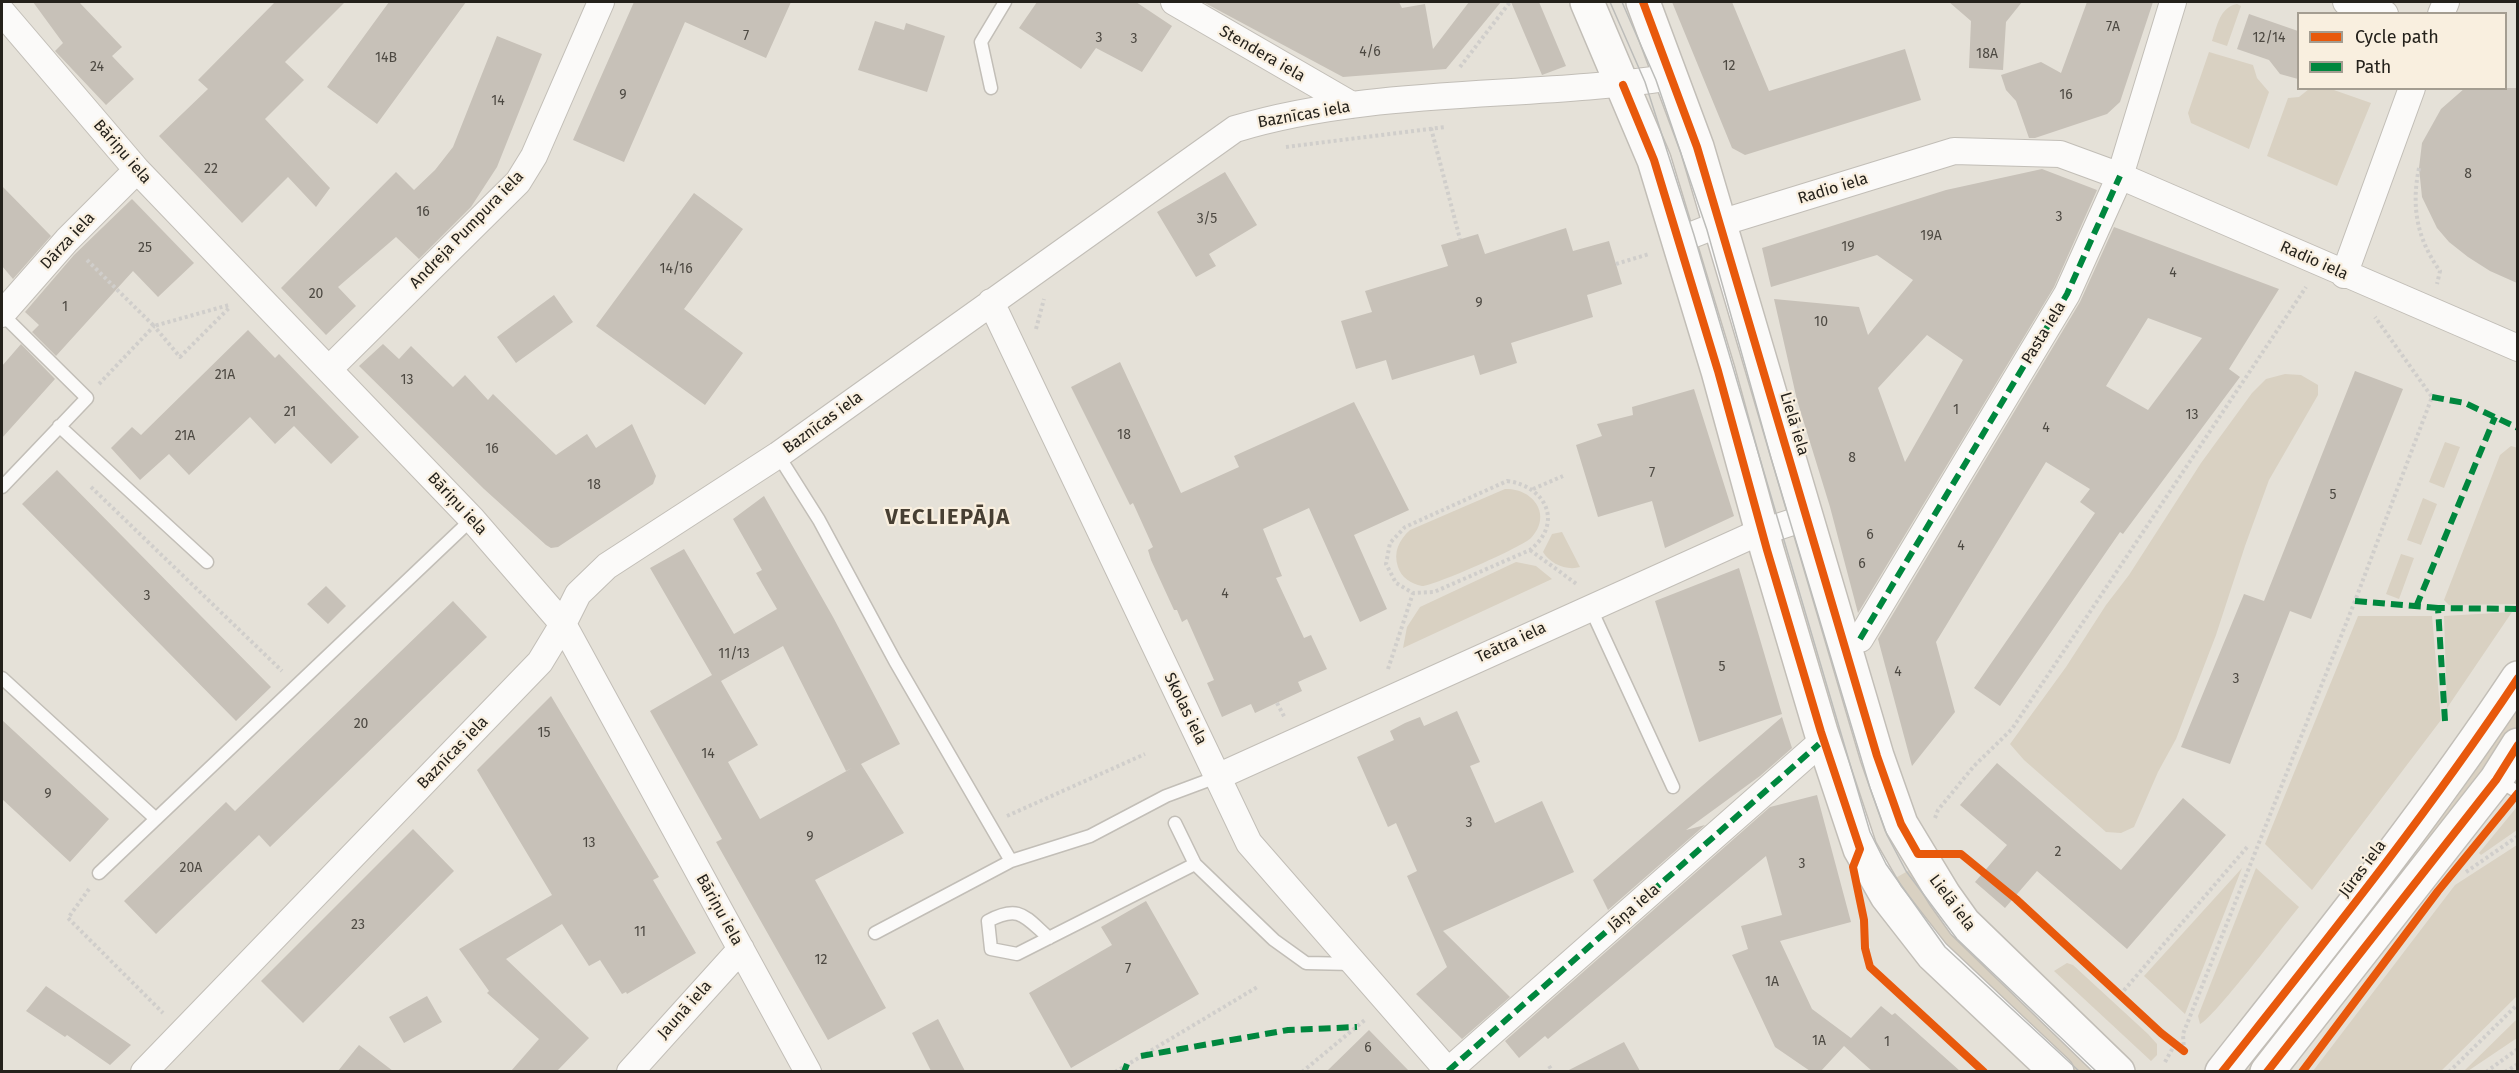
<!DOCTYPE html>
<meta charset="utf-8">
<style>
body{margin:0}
#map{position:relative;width:2519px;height:1073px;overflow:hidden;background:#e5e1d8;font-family:"Fira Sans",sans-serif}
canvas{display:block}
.frame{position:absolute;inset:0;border:3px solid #24211b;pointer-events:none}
.legend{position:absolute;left:2297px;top:12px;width:210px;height:78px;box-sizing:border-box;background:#f9efdf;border:2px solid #a49d91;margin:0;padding:8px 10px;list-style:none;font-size:18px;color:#24211b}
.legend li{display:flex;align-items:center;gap:12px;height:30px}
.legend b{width:30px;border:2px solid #a49d91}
</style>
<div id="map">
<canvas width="2519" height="1073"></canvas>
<div class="frame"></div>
<ul class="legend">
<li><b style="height:8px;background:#e8590c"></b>Cycle path</li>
<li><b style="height:8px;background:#00873e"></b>Path</li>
</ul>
</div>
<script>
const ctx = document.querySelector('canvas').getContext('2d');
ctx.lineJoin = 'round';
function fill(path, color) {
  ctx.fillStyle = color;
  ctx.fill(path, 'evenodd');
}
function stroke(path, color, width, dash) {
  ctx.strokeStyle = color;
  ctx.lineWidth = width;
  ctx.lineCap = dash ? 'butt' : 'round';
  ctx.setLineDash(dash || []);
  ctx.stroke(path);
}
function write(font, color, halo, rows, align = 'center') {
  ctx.font = font + ' "Fira Sans",sans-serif';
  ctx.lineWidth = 4.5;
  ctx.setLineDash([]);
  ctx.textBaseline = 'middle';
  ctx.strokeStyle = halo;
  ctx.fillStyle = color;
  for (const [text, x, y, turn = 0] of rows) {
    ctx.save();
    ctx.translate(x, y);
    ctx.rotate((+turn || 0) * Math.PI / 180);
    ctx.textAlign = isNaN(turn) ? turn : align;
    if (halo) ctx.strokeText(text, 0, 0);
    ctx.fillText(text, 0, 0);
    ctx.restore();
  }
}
const green = new Path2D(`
 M2237,4L2241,6L2227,46L2212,41C2217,26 2220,7 2237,4Z
 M2209,52L2253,65L2257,78L2269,92L2249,149L2191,123L2188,113Z
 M2309,89H2331L2371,103L2337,186L2267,156L2288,98L2299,97Z
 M2285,374L2301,375L2318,385V395L2269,480L2245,546L2216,635L2176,739L2158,772L2134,827L2121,833L2106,832L2024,760L2010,744L2066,667L2106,605L2129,575L2201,463L2252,393L2266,379Z
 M2445,442L2460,447L2444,488L2429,482Z
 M2511,446L2518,448L2517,604L2449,605L2444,600L2500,455Z
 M1505,489C1533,488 1553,515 1531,538C1524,546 1432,587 1422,586C1411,584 1401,577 1398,567C1393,552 1399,540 1410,530Z
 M2423,498L2437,504L2421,545L2407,540Z
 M1562,532L1580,567C1567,571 1550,564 1543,552L1552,534Z
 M2401,554L2414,558L2399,599L2386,594Z
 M1516,562L1536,566L1552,579L1403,648L1407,627L1420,607Z
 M2512,612L2447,708L2444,616Z
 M2358,616H2432L2441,720L2312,890L2265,844Z
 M2517,710V725L2510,737L2256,1071L2246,1072L2452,804Z
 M2516,808L2517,809V830L2481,855L2479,853Z
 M2517,845V996L2441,1071H2313L2455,885Z
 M1913,868L2106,1071H2069L1975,984L1892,880Z
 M2242,868L2185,1014L2144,976Z
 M2256,868L2299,907C2283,926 2214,1018 2200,1024L2198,1016Z
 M2067,963L2073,965L2148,1034L2157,1044V1055L2151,1061L2054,971Z
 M2517,1019V1038L2468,1071H2464Z`);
const building = new Path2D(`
 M33,2H79L122,47L112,56L134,79L106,105L55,51L63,43Z
 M275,2H345L285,62L304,80L265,119L330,188L316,207L288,177L242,223L159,136L208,89L198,80Z
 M389,2H466L377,124L327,87Z
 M634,2H791L766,58L685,22L624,162L573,140Z
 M1037,2H1136L1172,26L1142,72L1096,48L1081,69L1019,28Z
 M1203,2H1399L1402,8L1425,4L1433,49L1469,2H1501L1446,69L1343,77Z
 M1511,2H1539L1566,66L1542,75Z
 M1672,2H1732L1769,91L1905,49L1921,100L1745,155L1732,148Z
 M1949,2H2022L2006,22L2003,70L1969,68L1971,21Z
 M2087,2H2153L2120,102L2107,114L2035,138H2029L2016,101L2006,90L2001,75L2041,62L2061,73Z
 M2249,14L2298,31V79L2280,74L2269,60L2237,49Z
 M875,21L904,30L906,23L945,36L927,92L858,70Z
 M497,36L542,54L497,167L471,207L419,259L396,237L338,287L356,306L326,335L281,288L396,172L414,190L435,170L453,147Z
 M2465,88H2517V283L2490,271L2468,257L2449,242L2437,228L2422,197L2419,168L2422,143L2441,109Z
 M2042,169L2097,190L2054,287L1858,613L1830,507L1797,400L1774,299L1859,307L1868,335L1913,280L1877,255L1771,287L1762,248L1946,190ZM1927,335L1963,360L1905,462L1878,388Z
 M1225,172L1257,225L1209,254L1216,266L1196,277L1157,212Z
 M2,186L51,236L13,279L2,266Z
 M694,193L743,229L684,309L743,353L705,405L596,326Z
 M132,199L194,263L158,297L133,271L56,356L32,332L39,325L25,312L74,255Z
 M2114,227L2279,289L2229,369L2240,377L2123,534L2120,532L2000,706L1974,688L2095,513L2080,502L2090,489L2046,462L1936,642L1955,712L1912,766L1878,639L2080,302ZM2148,318L2202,338L2148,410L2106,386Z
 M1566,228L1573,251L1609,241L1622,284L1587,295L1593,317L1511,343L1517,363L1480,375L1474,355L1392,380L1386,360L1356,369L1341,321L1372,312L1365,291L1448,266L1441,245L1478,234L1485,254Z
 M554,295L573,322L516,363L497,337Z
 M248,330L275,358L279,354L359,437L331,464L294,426L275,444L250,417L189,475L169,454L140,480L111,448L132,427L141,435Z
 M21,344L55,379L2,438V366Z
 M383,344L399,359L411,346L453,387L465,375L488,400L493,394L556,455L587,434L596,448L632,424L656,476L653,484L558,547L551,548L546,545L484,489L359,366Z
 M1120,362L1181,493L1239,467L1234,456L1354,402L1409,510L1354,535L1387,609L1360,622L1309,508L1263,529L1282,576L1276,578L1304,638L1311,635L1327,669L1298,682L1302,691L1255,713L1251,704L1222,717L1207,683L1214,680L1187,619L1182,622L1177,610H1174L1151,560L1148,550L1153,547L1133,503L1130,505L1071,387Z
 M2355,371L2403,389L2311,619L2290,611L2230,764L2181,747L2244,594L2264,601Z
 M1694,389L1734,516L1665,548L1652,501L1598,517L1576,445L1602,436L1597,424L1633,415L1632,407Z
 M57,470L271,687L236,721L22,504Z
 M764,496L833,617L900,744L861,764L904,833L815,880L886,1008L828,1040L716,842L722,839L650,711L712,675L650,568L684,549L734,634L777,609L756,573L762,570L733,519ZM783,646L846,771L852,768L760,819L728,762L758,745L721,681Z
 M1739,568L1782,714L1699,742L1655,601Z
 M326,586L346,606L328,624L307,604Z
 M453,601L487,637L270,847L259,835L156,934L124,901L226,802L235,811Z
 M551,696L659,877L653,880L696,953L627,994L626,992L622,994L600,960L589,966L562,924L506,959L589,1038L557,1071H511L539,1039L487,993L489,991L459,949L552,895L477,770Z
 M1457,711L1480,762L1470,766L1495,823L1542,801L1574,872L1443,931L1510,997L1462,1039L1416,994L1447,967L1407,876L1417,871L1396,823L1388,827L1357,757L1394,740L1390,731L1405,723L1420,717L1424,726Z
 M1782,717L1792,748L1760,776L1686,830L1705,825L1608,910L1593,880Z
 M2,720L109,819L70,862L2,799Z
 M1997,763L2121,870L2183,798L2226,835L2127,949L2037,871L2005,908L1975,882L2007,845L1960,805Z
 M1817,795L1851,922L1780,941L1812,1009L1851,1038L1881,1006L1892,1015L1895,1013L1960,1071H1872L1844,1046L1821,1071H1810L1775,1047L1732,955L1748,949L1741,926L1782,915L1766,856L1548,1039L1545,1036L1519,1058L1505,1041L1770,807Z
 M413,829L454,871L303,1023L261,981Z
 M1146,901L1199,994L1071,1068L1029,993L1112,945L1101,927Z
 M46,986L131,1045L110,1065L67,1035L65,1037L26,1011Z
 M427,996L442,1022L404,1043L389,1017Z
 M938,1019L965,1071H931L912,1033Z
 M1369,1030L1409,1071H1327Z
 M1624,1042L1640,1071H1567Z
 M359,1045L393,1071H338Z`);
const path = new Path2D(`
 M1460,67L1510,2
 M1431,128L1460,239
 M1286,147L1445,127
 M2419,168C2411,207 2417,239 2440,271L2437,284
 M87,260L154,326L229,305
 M1616,264L1649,254
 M1036,329L1044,299
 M99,384L154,326L180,357L230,307
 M1507,481C1546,486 1564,523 1530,550L1434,592L1413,593L1396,583L1386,564L1390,543L1405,527Z
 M91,487L282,671
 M1533,489L1563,476
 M1530,550L1578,585
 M1388,669L1413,593
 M1277,703L1285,718
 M1007,816L1145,754
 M1935,818L1938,810L1974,766L2012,729L2306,287
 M2466,872L2518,836
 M89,889L68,918L163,1013
 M2120,995L2248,846
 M2184,1051L2183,1034L2355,601L2432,397L2375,317
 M2165,1062L2175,1044
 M1549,1066L1553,1072
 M1115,1072L1259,986
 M1302,1072L1366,1019
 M2449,1072L2518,1004
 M2486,1072L2518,1049
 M2505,1072L2518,1064`);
const lane = new Path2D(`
 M991,88L981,42L1005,2
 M59,426L207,562
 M778,455L819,520L895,661L1011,861L1090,836L1166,796L1217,777
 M2,487L87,398L2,314
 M1590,607L1673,787
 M2,678L156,819
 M2497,780L2518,792
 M1175,823L1195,864L1274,940L1306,963L1354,964
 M99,873L472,519
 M875,933L1011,861
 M1049,938C1025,917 1020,904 988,921L991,949L1017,954L1195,864`);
const street = new Path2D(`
 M1174,2L1352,105
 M2346,2L2385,14
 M2,12L137,170L472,519L563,624L808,1072
 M2441,14L2446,2
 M1679,240L1730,220L1954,151L2060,154L2120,176L2518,348
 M2344,275L2412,88
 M991,302L1249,843L1449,1072
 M2,314L67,240L137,170
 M329,369L518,182L534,156L601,2
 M1860,639L2067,294L2120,176L2173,2
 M1217,777L1753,535L1808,517
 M144,1072L540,662L563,624L578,594L607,566L778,455L1235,129C1373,87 1530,99 1673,77
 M630,1072L741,949
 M1447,1072L1819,744`);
const secondary = new Path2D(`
 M1587,2L1654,160L1718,371L1767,550L1821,732L1860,849L1887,896L1933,955L2057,1072
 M1643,2L1697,147L1877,756L1901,824L1944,895L1964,923L2118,1072
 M2222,1072C2324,943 2427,815 2518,678
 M2267,1072L2496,780L2518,745`);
const tram = new Path2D(`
 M1610,2L1645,82L1694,235L1870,832L1886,864L1945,947L2080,1072
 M1622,2L1656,80L1707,230L1771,458L1870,788L1887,835L1906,871L1957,939L2097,1072`);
const quiet = new Path2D(`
 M2432,397L2465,403L2518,428
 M2355,601L2438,608
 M2416,607L2495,417
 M1860,639L2067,294L2120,176
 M2445,721L2438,608L2518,609
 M1141,1056L1288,1030L1357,1027
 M1448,1071L1819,744
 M1124,1072L1127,1064`);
const cycleway = new Path2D(`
 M1643,2L1697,147L1877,756L1901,824L1918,854H1961L2016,899L2161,1033L2184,1051
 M1623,85L1654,160L1718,371L1767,550L1821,732L1860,849L1853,867L1864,920L1865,948L1870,967L1984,1072
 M2222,1072C2324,943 2427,815 2518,678
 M2267,1072L2496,780L2518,745
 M2302,1072L2438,891L2518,793`);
const numberNames = [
 ["7A",2113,27],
 ["7",746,36],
 ["3",1099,38],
 ["12/14",2269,38],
 ["3",1134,39],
 ["4/6",1370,52],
 ["18A",1987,54],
 ["14B",386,58],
 ["12",1729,66],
 ["24",97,67],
 ["9",623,95],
 ["16",2066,95],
 ["14",498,101],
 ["22",211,169],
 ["8",2468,174],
 ["16",423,212],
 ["3",2059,217],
 ["3/5",1207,219],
 ["19A",1931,236],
 ["19",1848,247],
 ["25",145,248],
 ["14/16",676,269],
 ["4",2173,273],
 ["20",316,294],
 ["9",1479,303],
 ["1",65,307],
 ["10",1821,322],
 ["21A",225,375],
 ["13",407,380],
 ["1",1956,410],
 ["21",290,412],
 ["13",2192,415],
 ["4",2046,428],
 ["18",1124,435],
 ["21A",185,436],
 ["16",492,449],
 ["8",1852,458],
 ["7",1652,473],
 ["18",594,485],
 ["5",2333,495],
 ["6",1870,535],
 ["4",1961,546],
 ["6",1862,564],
 ["4",1225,594],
 ["3",147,596],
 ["11/13",734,654],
 ["5",1722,667],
 ["4",1898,672],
 ["3",2236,679],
 ["20",361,724],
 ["15",544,733],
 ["14",708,754],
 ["9",48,794],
 ["3",1469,823],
 ["9",810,837],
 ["13",589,843],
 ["2",2058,852],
 ["3",1802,864],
 ["20A",191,868],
 ["23",358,925],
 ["11",640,932],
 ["12",821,960],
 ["7",1128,969],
 ["1A",1772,982],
 ["1A",1819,1041],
 ["1",1887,1042],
 ["6",1368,1048]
];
const streetNames = [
 ["Stendera iela",1262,54,30],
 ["Baznīcas iela",1304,115,-10],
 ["Bāriņu iela",122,152,49],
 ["Radio iela",1833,189,-17],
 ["Andreja Pumpura iela",467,230,-46],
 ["Dārza iela",68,241,-47],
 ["Radio iela",2314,261,24],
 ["Pasta iela",2044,333,-59],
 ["Baznīcas iela",823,423,-36],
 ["Lielā iela",1794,424,73],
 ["Bāriņu iela",457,504,47],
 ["Teātra iela",1511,643,-25],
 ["Skolas iela",1185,709,64],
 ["Baznīcas iela",453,753,-46],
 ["Jūras iela",2363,869,-53],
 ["Lielā iela",1952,903,53],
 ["Jāņa iela",1634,908,-41],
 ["Bāriņu iela",719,910,61],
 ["Jaunā iela",685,1010,-48]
];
const districtNames = [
 ["VECLIEPĀJA",948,518]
];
fill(green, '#d9d1c2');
fill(building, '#c7c1b8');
stroke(lane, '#c2beb7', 15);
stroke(street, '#c2beb7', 28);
stroke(secondary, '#c2beb7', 36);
stroke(path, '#d0cecb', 4, [3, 3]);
stroke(lane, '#fbfaf9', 12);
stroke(street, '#fbfaf9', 26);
stroke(secondary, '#fbfaf9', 33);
stroke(tram, '#bcbcb9', 1.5);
stroke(quiet, '#00873e', 6, [12, 6]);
stroke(cycleway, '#e8590c', 8);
write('14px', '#4d4942', null, numberNames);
write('16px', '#24211b', '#f9efdf', streetNames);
ctx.letterSpacing = '1.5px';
write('bold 22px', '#473f33', '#f9efdf', districtNames);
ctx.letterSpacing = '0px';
</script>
